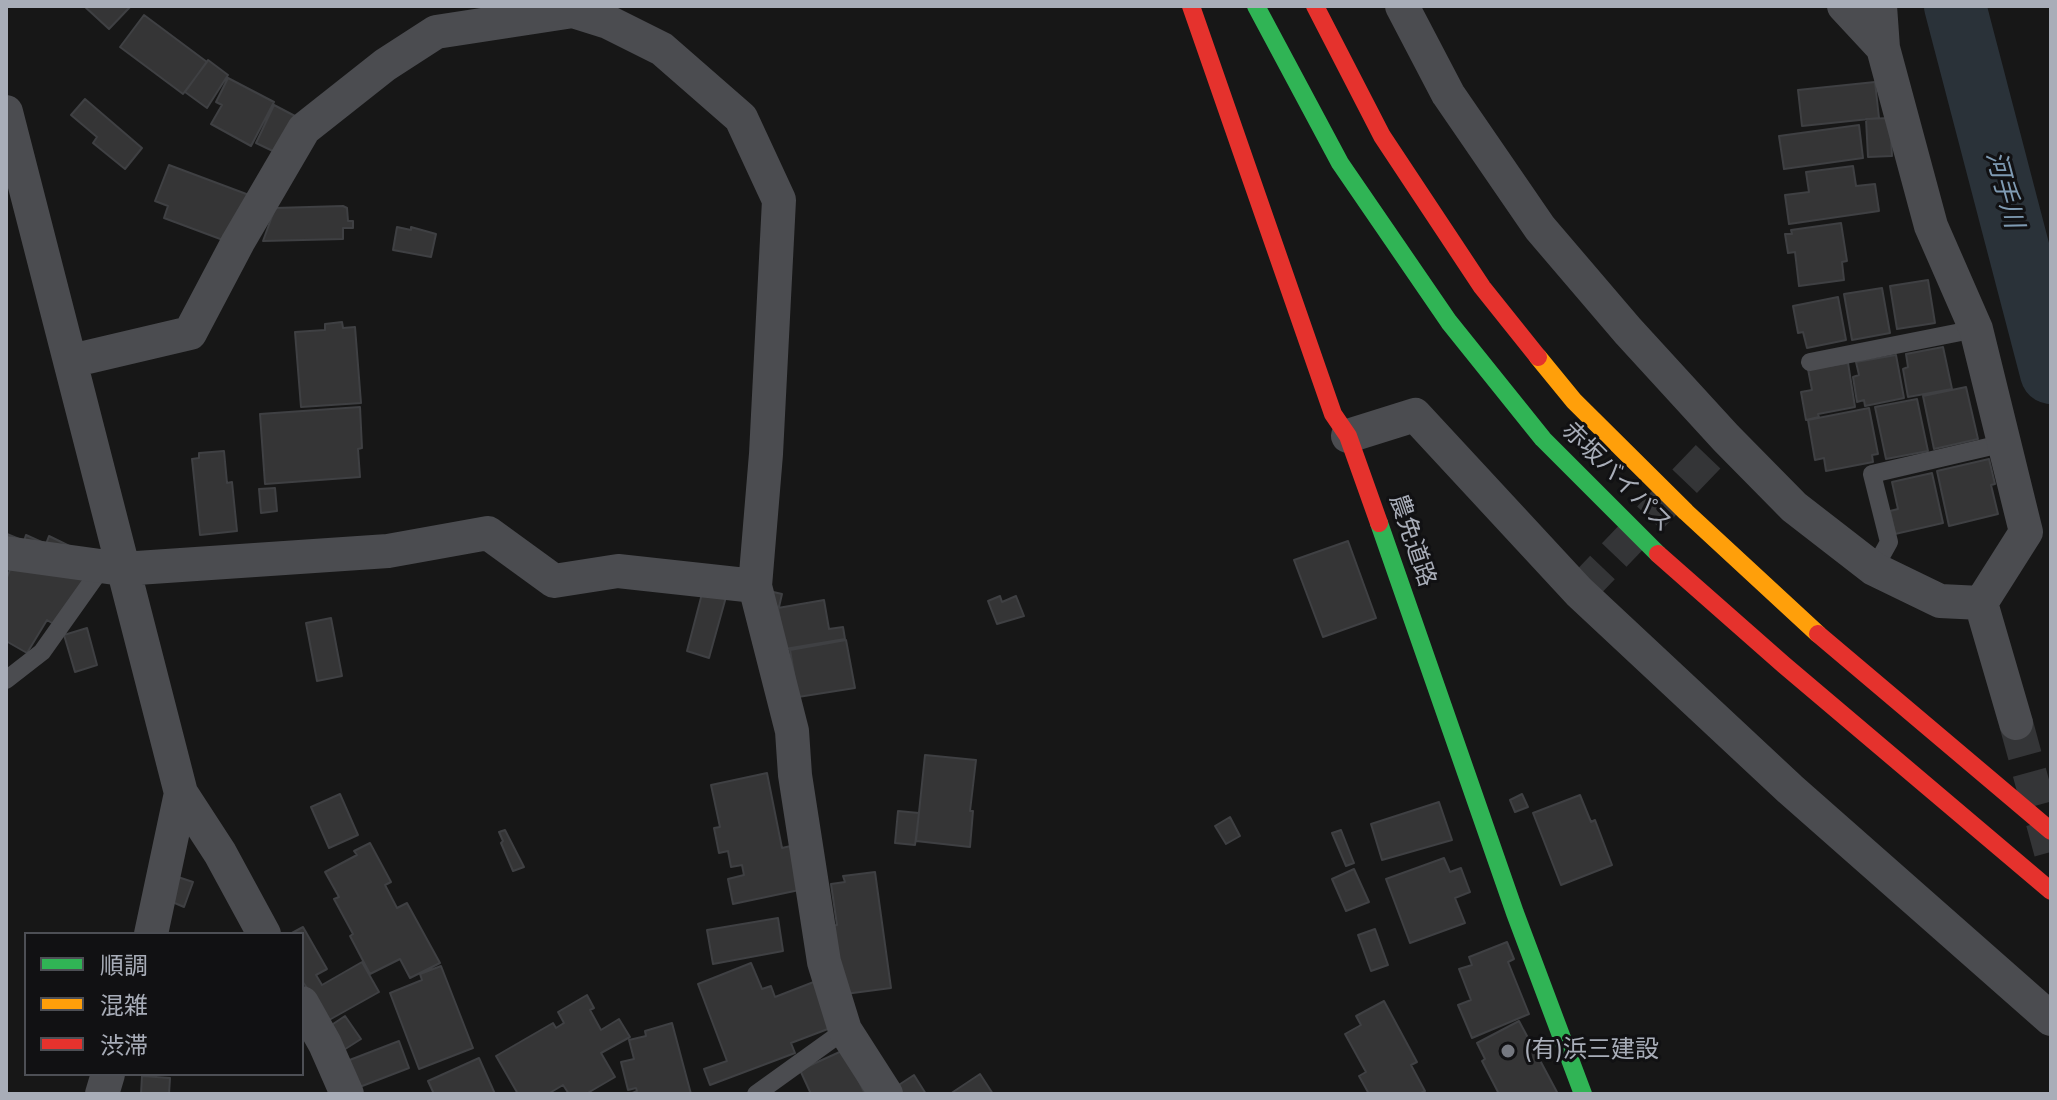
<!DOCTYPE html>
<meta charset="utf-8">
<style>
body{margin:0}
#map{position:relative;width:2057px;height:1100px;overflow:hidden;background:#171717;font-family:Jost,"Noto Sans JP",sans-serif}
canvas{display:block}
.frame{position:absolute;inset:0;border:8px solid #a8adb8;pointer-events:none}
.legend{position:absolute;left:24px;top:932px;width:280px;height:144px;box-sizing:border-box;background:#111113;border:2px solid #4d4f55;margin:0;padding:10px 14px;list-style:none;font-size:24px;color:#a8adb8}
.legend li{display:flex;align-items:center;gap:16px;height:40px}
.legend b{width:40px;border:2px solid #4d4f55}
</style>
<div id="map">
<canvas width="2057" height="1100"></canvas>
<div class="frame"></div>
<ul class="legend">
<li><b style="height:10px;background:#30b455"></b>順調</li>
<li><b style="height:10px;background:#ff9f0a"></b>混雑</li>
<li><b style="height:10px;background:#e5322d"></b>渋滞</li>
</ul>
</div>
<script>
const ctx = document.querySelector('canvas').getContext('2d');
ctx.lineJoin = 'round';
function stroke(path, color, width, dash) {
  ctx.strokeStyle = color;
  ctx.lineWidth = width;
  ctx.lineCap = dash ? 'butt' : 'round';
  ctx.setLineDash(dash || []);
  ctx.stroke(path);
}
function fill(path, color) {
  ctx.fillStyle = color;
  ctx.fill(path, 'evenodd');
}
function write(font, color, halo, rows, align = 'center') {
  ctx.font = font + ' Jost,"Noto Sans JP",sans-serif';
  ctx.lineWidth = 6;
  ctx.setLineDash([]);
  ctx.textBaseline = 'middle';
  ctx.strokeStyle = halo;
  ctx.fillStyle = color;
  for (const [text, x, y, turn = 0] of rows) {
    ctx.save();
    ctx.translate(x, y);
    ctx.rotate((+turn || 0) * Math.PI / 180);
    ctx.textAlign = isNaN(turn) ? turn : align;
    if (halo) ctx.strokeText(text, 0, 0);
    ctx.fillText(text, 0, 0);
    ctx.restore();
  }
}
const river = new Path2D(`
 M1955,6L2051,373`);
const building = new Path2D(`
 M84,6H131L109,29Z
 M144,15L207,62L183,94L120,47Z
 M208,60L228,75L207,108L185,92Z
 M228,78L274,102L251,146L211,124L222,105L216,102Z
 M1875,82L1879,118L1802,126L1798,90Z
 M85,99L142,148L125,169L93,143L97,137L71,115Z
 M274,105L295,116L277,153L256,143Z
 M1890,118L1892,156L1868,157L1866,119Z
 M1859,125L1863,158L1784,169L1779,136Z
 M169,165L249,195L231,243L164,218L168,206L155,201Z
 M1853,166L1856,186L1875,184L1879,211L1789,224L1785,195L1809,192L1806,172Z
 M343,206L347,208L348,221H353V228H343V239L263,241L275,208Z
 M1841,223L1847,261L1842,262L1844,280L1799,286L1795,252L1788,253L1785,234H1792L1791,230Z
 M397,227L411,230V227L436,234L431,257L393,250Z
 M1928,280L1935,323L1897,329L1890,286Z
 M1882,288L1890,333L1852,340L1844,294Z
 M1838,297L1846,340L1807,348L1803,332L1798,333L1793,306Z
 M342,322L343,328L355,327L361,403L301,407L295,332L325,330V324Z
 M1943,347L1952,389L1908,397L1903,369L1908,367L1906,354Z
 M1896,355L1904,398L1865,406L1864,400L1857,402L1853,377L1859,375L1856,362Z
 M1848,363L1855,407L1818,414L1819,417L1806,420L1801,392L1812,390L1808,369Z
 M1966,387L1978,439L1934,449L1923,396Z
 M1917,399L1928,451L1886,459L1875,407Z
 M360,407L362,448L358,449L360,477L265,484L260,414Z
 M1869,408L1878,454L1872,455L1873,462L1826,471L1824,458L1815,460L1808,420Z
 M224,451L227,483L232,482L237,531L200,535L192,459L199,458V453Z
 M1989,459L1995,484L1991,485L1998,514L1949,526L1937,471Z
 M1932,473L1943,523L1895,534L1890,511L1898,509L1892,482Z
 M275,488L277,511L261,513L259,489Z
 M7,534L24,541L26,535L46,544L49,536L96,559L57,626L47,620L27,653L6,641V580L11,567Z
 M1348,541L1376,618L1323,637L1294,560Z
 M703,590L726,597L709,658L687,651Z
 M769,591L782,594L779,607L766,604Z
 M1000,596L1002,602L1016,596L1024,616L997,624L988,601Z
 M824,600L829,629L843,627L845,639L785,649L778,608Z
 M331,618L342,676L317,681L306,623Z
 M87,628L97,665L75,672L64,635Z
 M846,640L855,688L798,697L790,650Z
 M925,755L976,760L970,811H973L970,847L916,841Z
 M767,773L782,848L795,845L804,889L733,904L728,879L744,875L742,865L731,867L728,851L719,853L714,828L720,827L711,785Z
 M340,794L358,835L329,848L311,807Z
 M1522,794L1528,807L1515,812L1510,800Z
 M1580,795L1591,822L1595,820L1612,865L1561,885L1533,813Z
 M1439,802L1452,840L1382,860L1371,824Z
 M898,811L919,813L915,845L895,843Z
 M1230,817L1240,836L1226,844L1215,826Z
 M505,830L524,867L513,871L501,843L503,841L499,832Z
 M1341,830L1354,863L1346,866L1332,833Z
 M370,843L391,882L385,885L397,908L407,903L440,963L410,978L400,959L370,974L350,936L353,934L334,899L339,897L325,872L357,855L354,851Z
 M1444,858L1450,872L1461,868L1470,892L1455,898L1465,923L1410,943L1386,879Z
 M1354,869L1369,902L1346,911L1332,879Z
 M875,872L891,988L845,994L832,926L837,925L831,884L845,882L843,876Z
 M178,877L193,882L184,907L170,901Z
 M778,918L783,951L713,964L707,930Z
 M303,927L327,969L316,975L322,985L362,962L379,992L322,1024L313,996L302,981V934H290Z
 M1375,929L1388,965L1371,971L1358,935Z
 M1507,942L1514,959L1508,962L1529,1014L1472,1038L1458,1005L1471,1000L1459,969L1472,965L1469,957Z
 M751,963L762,989L771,986L775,997L824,978L841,1024L791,1043L795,1053L710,1085L704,1069L727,1061L698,984Z
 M441,966L473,1048L419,1069L390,993L422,980L420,974Z
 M587,995L594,1008L590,1010L601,1030L619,1019L630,1037L601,1053L615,1077L586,1094H569L563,1085L548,1094H518L496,1056L553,1023L556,1028L564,1023L558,1012Z
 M1384,1001L1417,1062L1411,1065L1425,1091L1419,1094H1369L1359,1076L1366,1072L1345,1034L1361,1025L1356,1016Z
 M345,1016L361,1039L339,1053L324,1030Z
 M1519,1021L1558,1094H1499L1482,1061L1485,1059L1477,1043Z
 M672,1023L691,1094H630L637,1091L636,1088L628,1090L621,1062L634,1059L629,1040L646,1036L645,1031Z
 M399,1041L409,1068L357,1088L347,1061Z
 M844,1050L865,1094H811L800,1070Z
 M479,1058L495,1094H434L428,1081Z
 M980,1074L993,1094H950Z
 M914,1075L926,1094H889L888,1092Z
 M142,1076L170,1078L169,1094H141Z`);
const streetTunnel = new Path2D(`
 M1579,592L1726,438
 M2016,723L2051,852`);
const lane = new Path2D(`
 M1810,362L1976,329
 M1874,569L1889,542L1872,474L2005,443
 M6,680L42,652L103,566
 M756,1094L845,1030`);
const street = new Path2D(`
 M1402,6L1448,94L1540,228L1628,331L1726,438L1794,507L1874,569L1940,601L1981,603
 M1844,6L1883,48
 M1880,6L1883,48L1931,226L1976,329L2026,532L1981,603L2016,723
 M6,112L181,793L151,934
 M71,361L190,333L238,242L304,129L385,65L436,32L573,11L608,22L662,49L741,118L779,200L766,454L755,586L792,731L795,775L824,962L845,1030L886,1094
 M1348,436L1415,415L1579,592L1790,789L2051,1019
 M6,553L122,569L388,551L488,533L554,581L618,571L755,586
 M181,793L220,853L264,934
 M302,1003L325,1044L347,1094
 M102,1094L108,1074`);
const fast = new Path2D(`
 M1256,6L1340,163L1449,322L1543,439L1658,554
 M1379,523L1515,913L1583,1094`);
const slow = new Path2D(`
 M1538,357L1574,401L1686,512L1818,634`);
const jam = new Path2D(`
 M1191,6L1333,414L1348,436L1379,523
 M1315,6L1382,136L1482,287L1538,357
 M1658,554L1784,665L2051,891
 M1818,634L2051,831`);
const markers = [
 [1508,1051,8,"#757880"]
];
const streetNames = [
 ["赤坂バイパス",1616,478,45],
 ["農免道路",1411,541,71]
];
const poiNames = [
 ["(有)浜三建設",1524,1051]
];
const waterNames = [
 ["河手川",2003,190,75]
];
stroke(river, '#2a3239', 62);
fill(building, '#353536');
stroke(building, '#3f4043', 2);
stroke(streetTunnel, '#343537', 34, [34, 17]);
stroke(lane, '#4b4c50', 18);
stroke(street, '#4b4c50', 34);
stroke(fast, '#30b455', 18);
stroke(slow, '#ff9f0a', 18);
stroke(jam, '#e5322d', 18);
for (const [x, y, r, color] of markers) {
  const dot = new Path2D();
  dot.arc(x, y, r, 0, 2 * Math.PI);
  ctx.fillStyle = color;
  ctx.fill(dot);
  stroke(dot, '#111113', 3);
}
write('24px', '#a8adb8', '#111113', streetNames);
write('24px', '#a8adb8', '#111113', poiNames, 'left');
write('italic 26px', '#7f9bb3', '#111113', waterNames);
</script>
